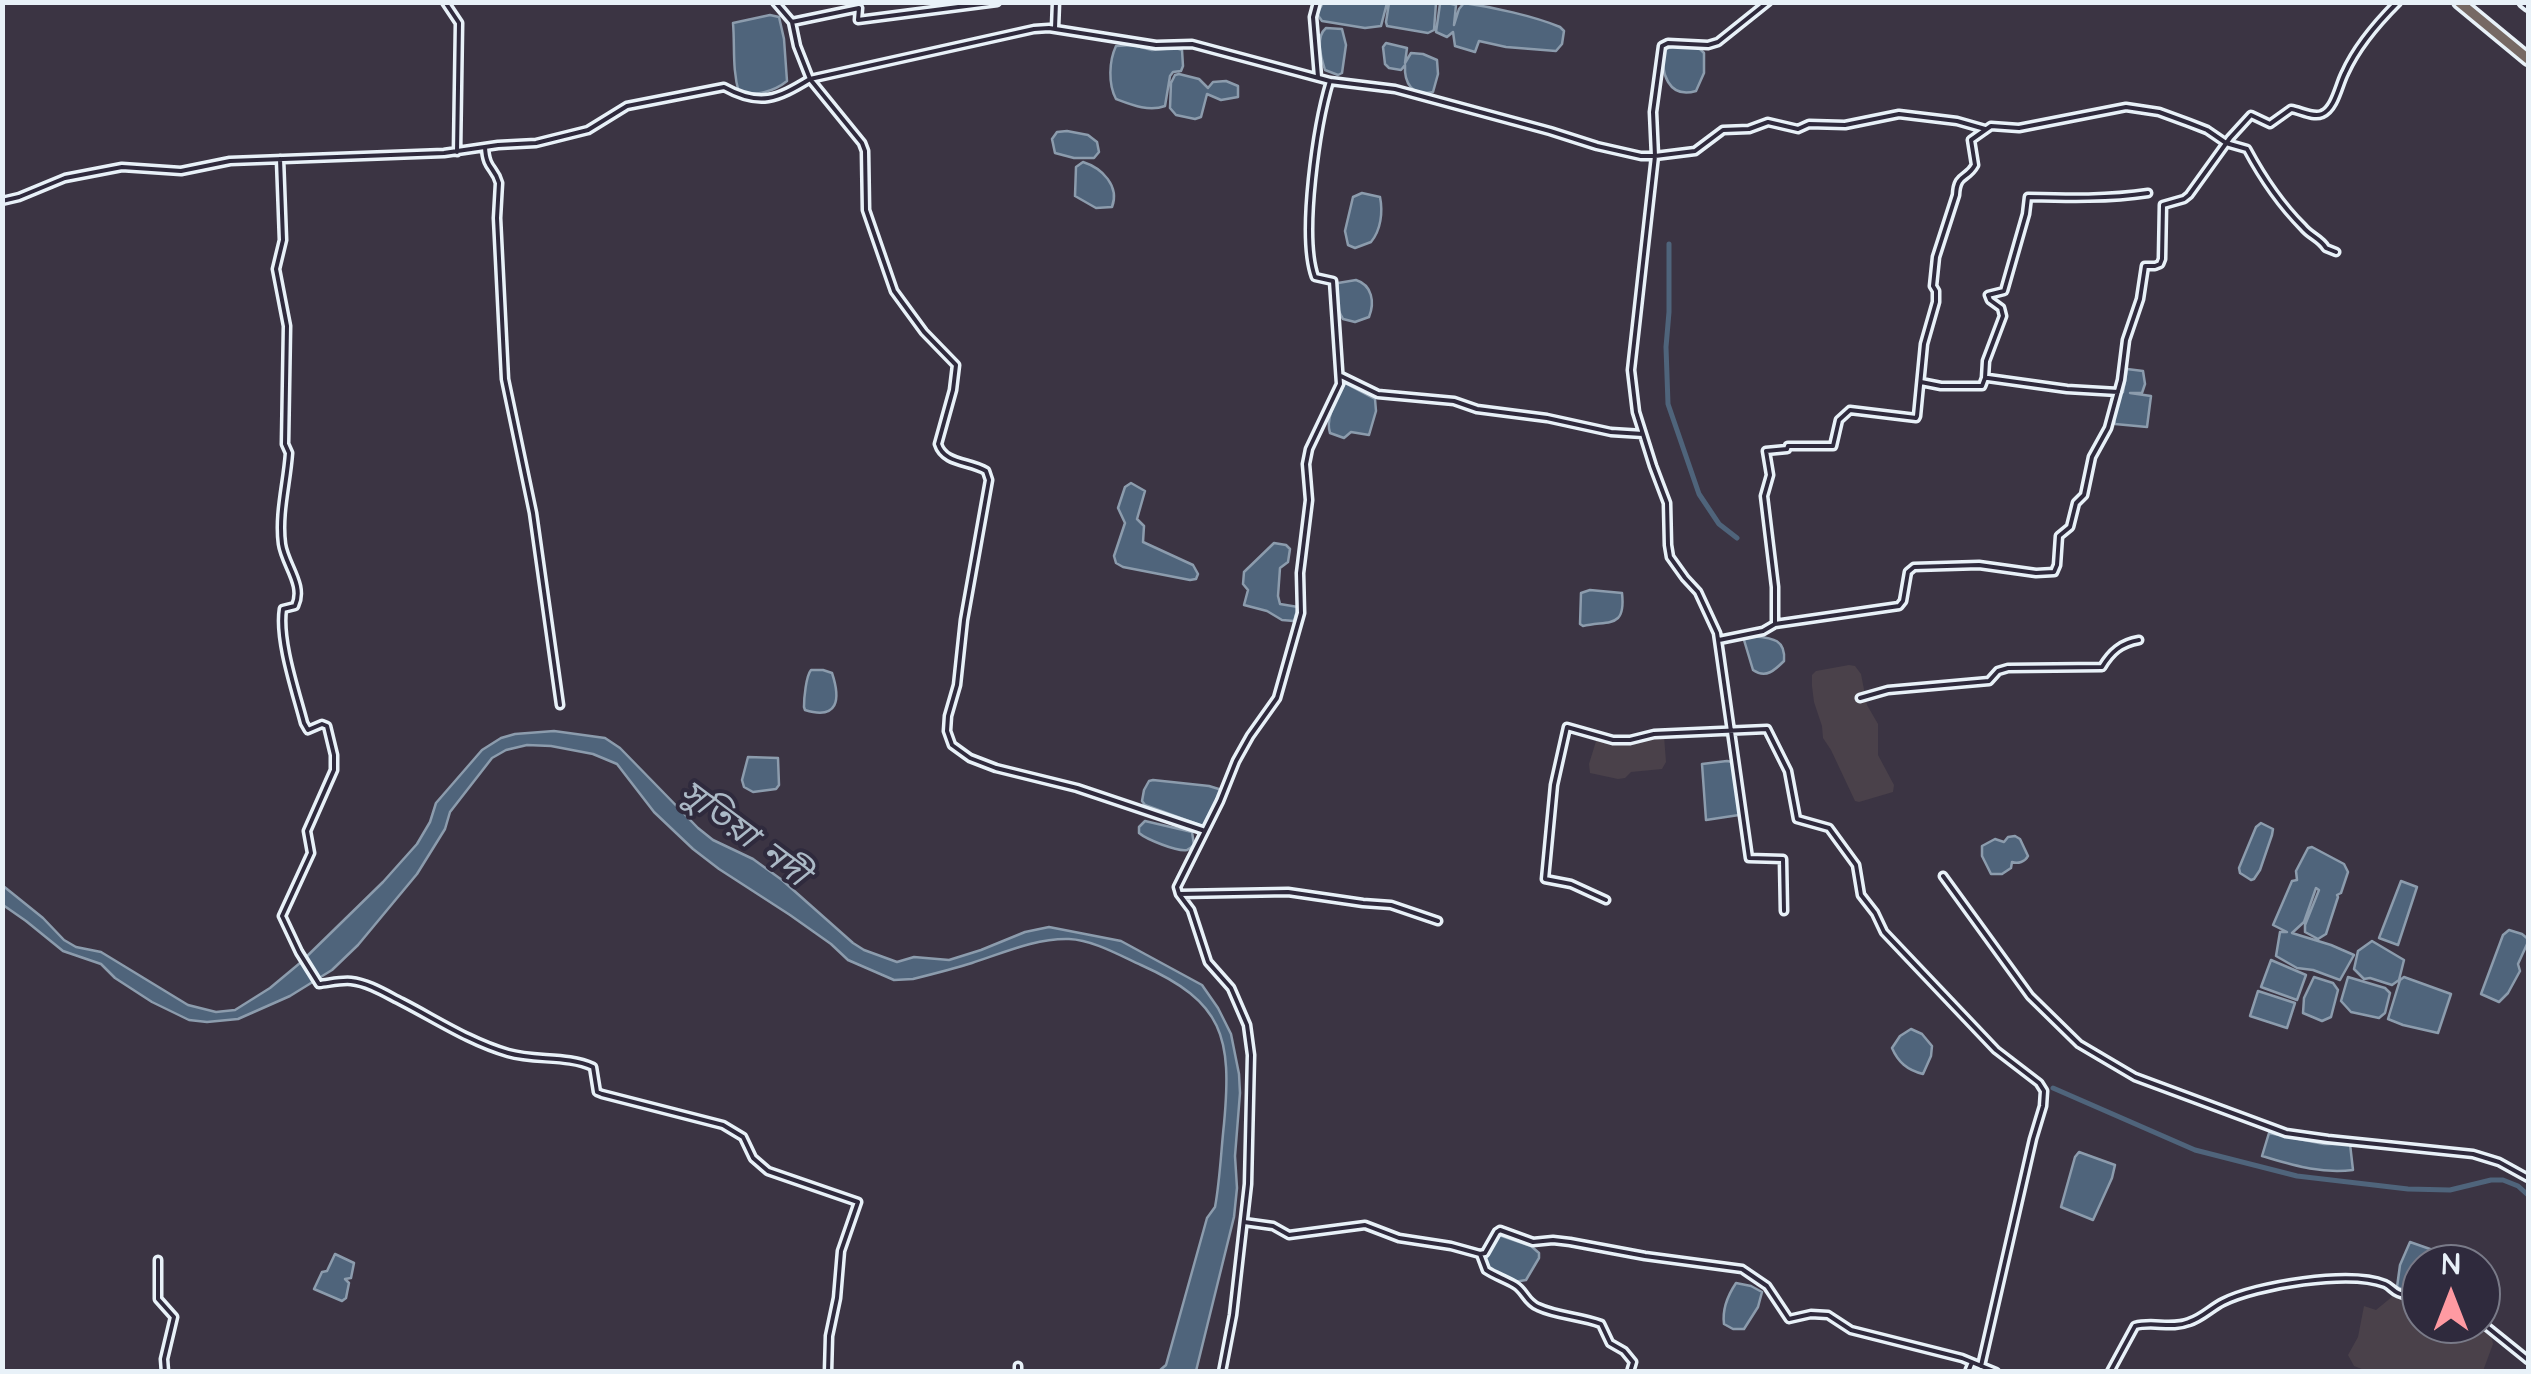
<!DOCTYPE html>
<meta charset="utf-8">
<style>
body{margin:0}
#map{position:relative;width:2531px;height:1374px;overflow:hidden;background:#3b3443;font-family:"Architects Daughter",sans-serif}
canvas{display:block}
.frame{position:absolute;inset:0;border:5px solid #e8f1f8;pointer-events:none}
.north{position:absolute;left:2401px;top:1244px;width:100px;height:100px;box-sizing:border-box;background:#2f2a3d;border:2px solid #797a88;border-radius:50%;rotate:0deg;font-size:28px;font-weight:700;line-height:40px;text-align:center;color:#e8f1f8}
.north::after{content:'';display:block;margin:auto;width:35px;height:45px;background:#ff9aa2;clip-path:polygon(50% 0,100% 100%,50% 72%,0 100%)}
</style>
<div id="map">
<canvas width="2531" height="1374"></canvas>
<div class="frame"></div>
<div class="north">N</div>
</div>
<script>
const ctx = document.querySelector('canvas').getContext('2d');
ctx.lineJoin = 'round';
function fill(path, color) {
  ctx.fillStyle = color;
  ctx.fill(path, 'evenodd');
}
function stroke(path, color, width, dash) {
  ctx.strokeStyle = color;
  ctx.lineWidth = width;
  ctx.lineCap = dash ? 'butt' : 'round';
  ctx.setLineDash(dash || []);
  ctx.stroke(path);
}
function write(font, color, halo, rows, align = 'center') {
  ctx.font = font + ' "Architects Daughter","Noto Sans Bengali",sans-serif';
  ctx.lineWidth = 8;
  ctx.setLineDash([]);
  ctx.textBaseline = 'middle';
  ctx.strokeStyle = halo;
  ctx.fillStyle = color;
  for (const [text, x, y, turn = 0] of rows) {
    ctx.save();
    ctx.translate(x, y);
    ctx.rotate((+turn || 0) * Math.PI / 180);
    ctx.textAlign = isNaN(turn) ? turn : align;
    if (halo) ctx.strokeText(text, 0, 0);
    ctx.fillText(text, 0, 0);
    ctx.restore();
  }
}
const built = new Path2D(`
 M1849,665L1855,666L1861,674L1867,705L1878,724V755L1894,785L1893,792L1859,802L1855,801L1831,750L1823,738L1822,726L1814,702L1812,686V675L1816,671Z
 M1664,736L1666,762L1662,769L1631,772L1625,778L1618,779L1590,773L1589,764L1597,738L1608,742H1634Z
 M2393,1296L2421,1303V1324H2475L2490,1330L2493,1344L2483,1371H2367L2354,1366L2348,1355L2358,1337L2364,1306L2376,1310Z`);
const water = new Path2D(`
 M1443,2L1456,5L1454,25L1459,9L1464,3C1492,7 1534,16 1560,27L1564,31L1562,44L1556,51L1506,47L1479,41L1475,52L1455,46L1453,32L1447,37L1436,32L1440,4Z
 M1323,3V2L1387,3L1381,26L1365,28L1322,21L1317,14Z
 M1389,3H1436L1434,30L1428,33L1387,26L1386,22Z
 M770,15L779,17L784,39L787,81C775,91 754,97 739,93C732,69 735,47 733,23Z
 M1326,28L1342,29L1346,45L1342,73L1338,75L1325,70C1321,57 1315,37 1326,28Z
 M1386,43L1407,48L1405,63L1411,53L1423,54L1437,60L1438,74L1433,92C1412,97 1404,83 1405,65L1401,70L1389,68L1385,64L1383,47Z
 M1133,45L1152,50L1176,48L1182,50L1183,66L1181,71L1173,72L1170,76L1165,106C1149,112 1132,105 1116,99C1108,84 1109,61 1116,46Z
 M1675,46L1699,48L1704,53V73L1696,91C1669,99 1659,73 1665,49Z
 M1179,74L1199,79L1208,88L1213,82L1226,81L1238,86V97L1221,100L1207,94L1201,117L1195,119L1176,115L1170,108L1171,83L1175,75Z
 M1067,131L1088,135L1097,142L1099,152L1094,158H1074L1055,153L1052,139L1057,132Z
 M1083,162C1102,168 1120,186 1112,207L1096,208L1075,196L1076,167Z
 M1362,193L1380,197C1383,212 1381,230 1371,242L1355,248L1348,245L1345,231L1353,197Z
 M1356,280C1372,285 1375,302 1369,317L1355,322L1343,319C1336,308 1335,295 1338,283Z
 M2127,369L2143,371L2145,384L2142,393H2130L2151,396L2147,427L2115,424L2113,416L2120,392H2123Z
 M1345,383L1375,399L1376,411L1369,435L1351,432L1344,438L1330,433C1325,418 1337,396 1345,383Z
 M1131,483L1145,491L1137,519L1144,526L1143,542L1193,565L1198,574L1196,579L1190,580L1123,567L1116,563L1114,556L1125,523L1118,508L1125,487Z
 M1274,543L1286,545L1290,549L1288,562L1280,568L1278,596L1280,604L1298,607L1294,621L1282,620L1267,611L1244,605L1248,590L1243,584L1244,572Z
 M1590,590L1622,593C1626,629 1609,620 1583,626L1580,624L1581,593Z
 M1754,636C1772,638 1786,639 1784,661C1775,670 1766,679 1753,670L1744,640L1745,637Z
 M811,670H823L832,673C841,700 838,720 805,710L804,707C804,698 806,676 811,670Z
 M554,731L605,738L620,748L698,828L713,840L753,859L782,880L853,943L864,950L897,962L914,957L949,960L981,950L1025,932L1049,927L1121,941L1202,985L1218,1008L1231,1034L1239,1074L1240,1093L1235,1156L1237,1188L1234,1217L1196,1371H1159L1166,1365L1207,1218L1215,1207C1220,1180 1221,1151 1224,1124C1232,1037 1224,1002 1141,965C1119,955 1093,940 1069,939C1036,938 1003,953 972,963C953,969 933,974 913,979L894,980L848,960L831,944L790,915L719,869L693,849L654,812L617,764L593,754L551,746L527,745L506,750L492,758L450,812L445,829L417,874L358,945L332,970L290,996L238,1019L207,1022L189,1020L152,1002L115,978L101,964L63,951L26,921L3,905L2,885L43,918L64,940L76,947L101,952L188,1005L216,1012L235,1010L270,988L300,963L383,882L417,844L430,822L436,803L482,750L501,738L515,734Z
 M748,757L778,758L779,785L776,789L753,792L744,787L742,780Z
 M1727,761L1732,762L1740,813L1739,815L1706,820L1702,764Z
 M1153,780L1209,786L1222,790L1205,827L1145,805L1142,801L1144,790L1149,781Z
 M1145,821L1192,832L1194,845C1192,847 1190,849 1187,850C1177,852 1146,839 1139,833V827Z
 M2261,823L2273,829L2272,835L2260,870L2254,879L2251,880L2240,873L2239,868L2256,827Z
 M2015,836L2020,839L2028,856C2025,862 2018,864 2012,862L2011,868L2002,874H1991L1982,856V846L1995,839L2004,842L2008,837Z
 M2312,847L2344,864L2348,872L2341,893L2337,895L2338,897L2326,934L2318,939L2305,932V925L2319,890L2316,888L2304,922L2292,933L2331,945L2354,955L2340,980L2313,970L2297,968L2276,956L2280,932H2287L2273,925L2292,881L2297,880L2296,871L2308,848Z
 M2401,881L2417,887L2398,945L2379,938Z
 M2509,930L2522,934L2528,939V942L2518,964L2520,971L2508,993L2499,1002L2481,994L2503,935Z
 M2372,941L2404,960L2399,980L2392,985L2370,978L2364,979L2354,969L2358,951Z
 M2271,960L2306,975L2297,1000L2261,987Z
 M2314,977L2333,983L2338,990L2331,1017L2322,1021L2303,1013L2304,998Z
 M2348,977L2385,988L2390,993L2385,1013L2379,1018L2351,1012L2341,1001Z
 M2404,977L2451,994L2438,1033L2403,1025L2388,1019L2400,980Z
 M2258,991L2295,1003L2287,1028L2250,1016Z
 M1911,1029L1922,1034L1932,1046L1931,1056L1923,1074C1907,1070 1898,1062 1892,1048L1900,1036Z
 M2269,1133L2324,1144H2350L2353,1170C2320,1174 2293,1165 2262,1156Z
 M2079,1152L2115,1165L2112,1178L2093,1220L2061,1207L2075,1157Z
 M1499,1235L1531,1246L1539,1253V1258L1526,1280L1514,1282L1488,1269L1485,1260Z
 M2410,1242L2430,1249L2433,1264H2421V1295H2414L2397,1287L2400,1265Z
 M335,1254L354,1263L351,1278L345,1279L349,1283L346,1298L342,1301L314,1289L322,1272L327,1271Z
 M1736,1283L1751,1286L1762,1292L1758,1307L1744,1329H1733L1724,1324C1722,1309 1728,1295 1736,1283Z`);
const canal = new Path2D(`
 M1669,244V312L1666,347L1668,404L1699,494L1719,524L1737,538
 M2053,1088L2195,1150L2297,1176L2408,1189L2450,1190L2491,1180H2503L2518,1186L2528,1195`);
const street = new Path2D(`
 M445,2L459,23L457,152
 M775,2L792,22L797,46L810,79L862,143L865,151L866,210L894,291L924,332L956,365L953,390L938,444C944,464 970,461 986,471L989,480L964,620L957,685L948,716L947,731L952,745L970,758L996,768L1077,788L1205,831
 M1317,2L1313,17L1318,77
 M792,22L859,8L858,20L997,2
 M1055,28L1056,2
 M485,147C486,170 495,167 499,183L497,218L505,379L533,513L560,705
 M280,159L283,240L276,269L287,326L285,444L289,453C287,483 278,514 282,544C285,565 305,585 295,606L283,609C278,640 296,692 304,723L308,730L322,724L327,726L334,755V770L307,831L311,853L282,916L299,952L319,984C329,983 341,980 351,981C369,983 386,994 402,1002C437,1020 470,1042 508,1053C536,1061 567,1055 593,1067L597,1092L602,1094L723,1125L743,1137L753,1158L768,1171L858,1202L841,1251L837,1298L829,1336L828,1372
 M2,201L19,197L65,178L122,167L181,171L230,161L444,153L498,145L536,143L588,130L627,106L724,87C760,107 777,99 810,79L1034,29L1049,28L1156,45L1192,44L1330,81L1395,89L1550,131L1597,146L1641,156H1655L1653,112L1662,46L1668,43L1708,45L1718,42L1768,2
 M1341,376L1378,394L1454,401L1477,409L1547,418L1611,432L1643,434
 M1985,378L1986,361L2003,316L2001,308L1990,300L1988,295L2004,291L2026,214L2028,197C2068,198 2109,199 2148,193
 M1921,382L1941,386H1982L1985,378H1988L2067,389L2118,392
 M1775,624V587L1764,496L1770,475L1766,451L1787,449L1788,446H1833L1839,420L1850,410L1916,418L1917,416L1924,344L1936,302V291L1933,286L1936,257L1956,195C1957,173 1967,180 1975,165L1971,140L1991,126L2019,128L2126,107L2159,112L2189,123L2207,130L2226,143L2247,149C2262,177 2281,205 2303,227C2310,236 2320,238 2326,248L2336,252
 M1719,640L1763,631L1775,624L1899,606L1903,601L1908,572L1914,567L1979,565L2036,573L2054,572L2057,565L2059,536L2070,527L2076,503L2084,495L2092,457L2108,428L2121,380L2126,340L2140,299L2145,266H2155L2160,264L2162,259L2163,205L2184,199L2189,195L2230,138L2251,115L2270,124L2291,109C2300,110 2313,118 2322,114C2335,109 2339,84 2345,73C2357,46 2377,23 2398,2
 M1860,698L1888,690L1989,681L1998,671L2008,668L2102,667C2111,652 2121,643 2139,640
 M1943,876L2030,996L2079,1044L2135,1077L2286,1133L2328,1139L2473,1154L2499,1162L2528,1178
 M1179,894L1288,892L1363,903L1391,905L1438,921
 M1606,900L1571,884L1545,879L1554,785L1567,727L1613,740H1630L1654,734L1767,729L1788,771L1797,819L1829,828L1856,865L1861,895L1875,913L1884,932L1996,1050L2039,1083L2044,1091L2043,1106L2033,1139L1981,1366
 M1784,911L1783,859L1749,858L1717,633L1698,592L1685,578L1670,557L1668,545L1667,503L1653,466L1636,412L1631,370L1655,156L1695,151L1723,130L1749,129L1768,122L1798,129L1809,124L1845,125L1899,114L1957,121L1985,129
 M1244,1222L1273,1226L1289,1235L1365,1225L1399,1238L1451,1246L1480,1254L1485,1253L1497,1232L1500,1230L1533,1242L1553,1240L1570,1242L1645,1256L1742,1269L1767,1286L1789,1319L1811,1314L1828,1315L1851,1330L1962,1358L1996,1372
 M1480,1254L1486,1270C1495,1276 1505,1279 1515,1285C1525,1291 1526,1302 1538,1307C1557,1316 1580,1316 1601,1324L1610,1343L1624,1351L1633,1362L1630,1372
 M158,1260V1299L174,1317L164,1359L165,1372
 M2481,1322L2528,1360
 M1018,1372V1366
 M1222,1372L1233,1315L1248,1184L1251,1055L1247,1025L1231,988L1208,962L1191,910L1179,894L1177,887L1220,801L1236,761L1250,736L1277,698L1301,613L1300,573L1309,500L1306,464L1309,449L1340,384L1333,281L1315,277C1300,235 1317,124 1330,81
 M1968,1372L1972,1362
 M2110,1372L2135,1326C2152,1321 2172,1329 2189,1322C2202,1318 2211,1308 2223,1302C2256,1285 2350,1270 2385,1284C2390,1286 2393,1291 2398,1293C2405,1296 2414,1297 2421,1299`);
const secondary = new Path2D(`
 M2523,2L2528,6`);
const highway = new Path2D(`
 M2459,2L2528,59`);
const waterNames = [
 ["সুতিয়া নদী",742,836,37]
];
fill(built, '#4a414a');
fill(water, '#4f647b');
stroke(water, '#8c9cad', 2.5);
stroke(canal, '#4f647b', 5);
stroke(street, '#e8f1f8', 11);
stroke(secondary, '#e8f1f8', 14);
stroke(highway, '#e8f1f8', 16);
stroke(street, '#2f2a3d', 4);
stroke(secondary, '#2f2a3d', 6);
stroke(highway, '#766964', 9);
write('italic 35px', '#abb9c6', '#2f2a3d', waterNames);
</script>
